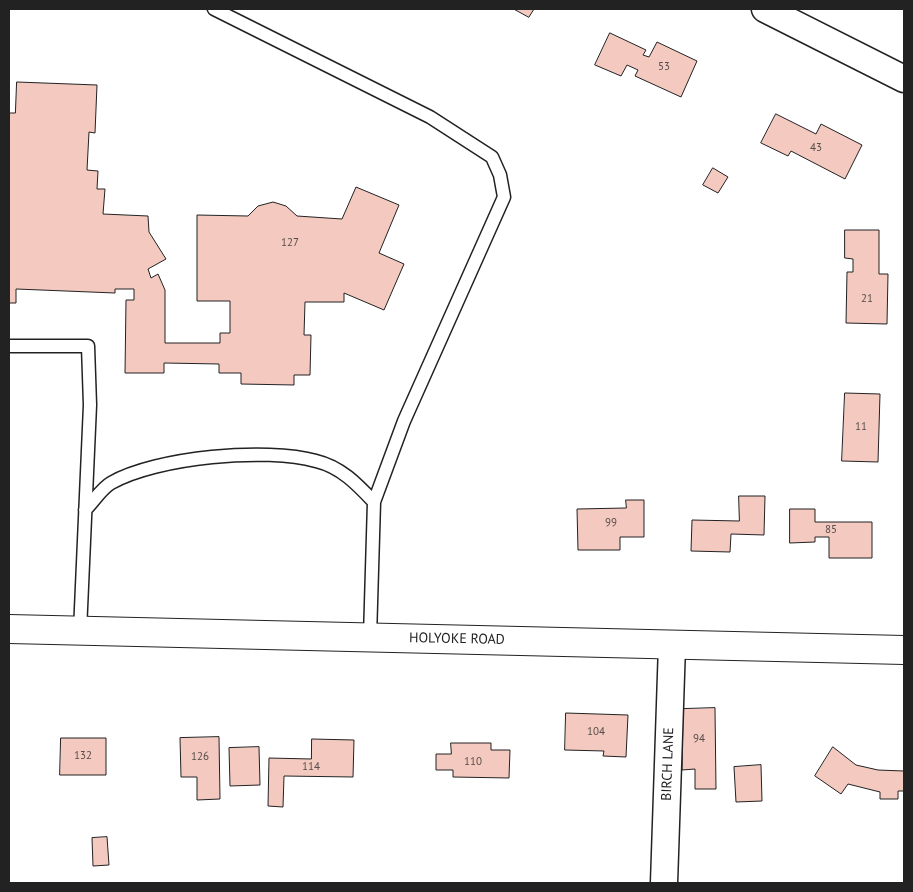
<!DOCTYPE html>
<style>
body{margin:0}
#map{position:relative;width:913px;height:892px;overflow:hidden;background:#fff;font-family:"PT Sans",sans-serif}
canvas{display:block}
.frame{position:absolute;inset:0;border:10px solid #222;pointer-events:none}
</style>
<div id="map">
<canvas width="913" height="892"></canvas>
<div class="frame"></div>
</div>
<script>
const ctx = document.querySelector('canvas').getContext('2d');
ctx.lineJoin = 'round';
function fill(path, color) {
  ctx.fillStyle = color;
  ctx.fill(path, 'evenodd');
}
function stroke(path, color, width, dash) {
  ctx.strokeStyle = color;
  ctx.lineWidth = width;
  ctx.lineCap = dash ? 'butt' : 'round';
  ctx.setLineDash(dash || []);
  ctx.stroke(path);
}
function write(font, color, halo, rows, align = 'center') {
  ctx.font = font + ' "PT Sans",sans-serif';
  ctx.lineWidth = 4;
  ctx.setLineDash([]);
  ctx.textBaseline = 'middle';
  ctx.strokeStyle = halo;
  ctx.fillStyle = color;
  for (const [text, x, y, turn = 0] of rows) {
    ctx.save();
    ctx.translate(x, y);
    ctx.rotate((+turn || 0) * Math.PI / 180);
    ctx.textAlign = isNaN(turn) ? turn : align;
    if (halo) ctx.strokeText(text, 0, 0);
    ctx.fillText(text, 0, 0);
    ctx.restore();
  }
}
const building = new Path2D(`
 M514,9H534L529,17Z
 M610,33L646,50L643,55L649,57L657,42L697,61L681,97L635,76L638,70L627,65L621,76L595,65Z
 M17,82L97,85L95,133L89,132L87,170L98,171L97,189H105L103,214L148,216L149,232L166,259L148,269L151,278L158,274L165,290V343H220V333H230V301H197V215L248,216L258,206L273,202L286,206L297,216L342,219L356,187L399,205L379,253L404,264L384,310L344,293V302H305L304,335H311L310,375H294V385L241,384V373H219V364L164,363V373H125L126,300H134V289H115V293L16,289V303H9V113H15Z
 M776,114L816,134L821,124L862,145L845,179L791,151L788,156L761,143Z
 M713,168L728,177L718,193L703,185Z
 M845,230H879V274H888L887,324L846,323L847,272H853V259L845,258Z
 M845,393L880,394L878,462L842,461Z
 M739,496H765L764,535L731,534L730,552L691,551L692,520L739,521Z
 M626,500H644V537H620V550H578L577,509L626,508Z
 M790,509H815V522H872V558H829V537H815V542L790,543Z
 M715,708L716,789H695V769L682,770L683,709Z
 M566,713L628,715L626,757L603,756L604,751L565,750Z
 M219,737L220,799L197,800V777H181L180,738Z
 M61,738H106V775H60Z
 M312,739L354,740L353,777L284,776L283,807L268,806L269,758L311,759Z
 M451,743H491V750H510L509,778L453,777V770H436V754H451Z
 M259,747L260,785L230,786L229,748Z
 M833,747L856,765L878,770L904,771V757V791H898V799H880V792L848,784L841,794L815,776Z
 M761,765L762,801L736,802L734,767Z
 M107,837L109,865L93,866L92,838Z`);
const lane = new Path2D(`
 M214,9L430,117L492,157L500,175L504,197L404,421L374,502L370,637
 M9,346H88L90,405L80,631
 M85,510C93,502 102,488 111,483C156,457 267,447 316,461C341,467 357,484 374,502`);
const street = new Path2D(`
 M765,9L904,79
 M664,883L672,645`);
const secondary = new Path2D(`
 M9,629L904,650`);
const numberNames = [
 ["53",664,67],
 ["43",816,148],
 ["127",290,243],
 ["21",867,299],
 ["11",861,427],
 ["99",611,523],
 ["85",831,530],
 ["104",596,732],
 ["94",699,739],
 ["132",83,756],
 ["126",200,757],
 ["110",473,762],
 ["114",311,767]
];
const streetNames = [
 ["HOLYOKE ROAD",457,639,1],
 ["BIRCH LANE",668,764,-88]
];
fill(building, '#f3c9c0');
stroke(building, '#222', 1);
stroke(lane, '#222', 15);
stroke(street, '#222', 29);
stroke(secondary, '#222', 30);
stroke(lane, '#fff', 12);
stroke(street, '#fff', 26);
stroke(secondary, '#fff', 28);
write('11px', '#564c4a', null, numberNames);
write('14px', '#222', '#fff', streetNames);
</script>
